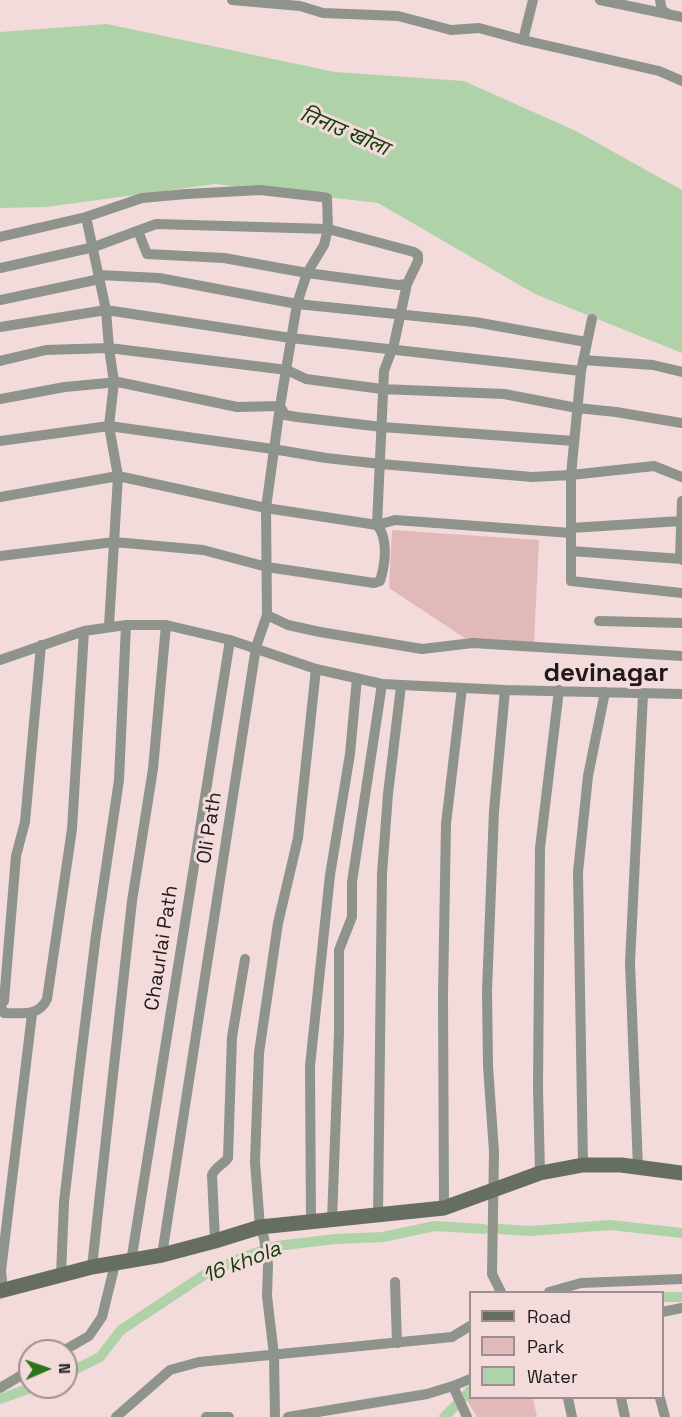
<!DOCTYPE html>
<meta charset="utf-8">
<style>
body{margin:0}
#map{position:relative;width:682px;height:1417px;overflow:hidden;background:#f3dbdb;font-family:"Space Grotesk",sans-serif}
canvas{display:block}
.legend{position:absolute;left:469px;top:1291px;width:195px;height:108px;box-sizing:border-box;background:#f3dbdb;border:2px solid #9f8e8e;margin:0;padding:8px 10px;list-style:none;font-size:18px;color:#221a1a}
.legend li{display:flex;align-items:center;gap:12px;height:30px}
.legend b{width:30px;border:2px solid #9f8e8e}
.north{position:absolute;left:18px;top:1339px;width:60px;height:60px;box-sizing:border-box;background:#f3dbdb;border:2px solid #9f8e8e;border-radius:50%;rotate:88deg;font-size:16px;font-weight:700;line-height:24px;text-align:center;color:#221a1a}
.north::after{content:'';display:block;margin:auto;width:21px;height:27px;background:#2a7419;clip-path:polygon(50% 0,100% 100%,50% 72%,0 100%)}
</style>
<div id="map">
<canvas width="682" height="1417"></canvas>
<ul class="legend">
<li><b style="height:8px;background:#666e64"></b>Road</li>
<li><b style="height:16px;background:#e1b9b9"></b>Park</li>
<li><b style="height:16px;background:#b0d2a9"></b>Water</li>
</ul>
<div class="north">N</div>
</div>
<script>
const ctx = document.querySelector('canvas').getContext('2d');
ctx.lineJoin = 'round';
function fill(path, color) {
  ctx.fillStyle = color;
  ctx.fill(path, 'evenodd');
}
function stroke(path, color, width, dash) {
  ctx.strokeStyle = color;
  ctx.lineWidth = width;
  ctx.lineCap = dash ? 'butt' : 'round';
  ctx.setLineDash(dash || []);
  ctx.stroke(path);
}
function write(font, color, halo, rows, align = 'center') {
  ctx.font = font + ' "Space Grotesk","Noto Sans Devanagari",sans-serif';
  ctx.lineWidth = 6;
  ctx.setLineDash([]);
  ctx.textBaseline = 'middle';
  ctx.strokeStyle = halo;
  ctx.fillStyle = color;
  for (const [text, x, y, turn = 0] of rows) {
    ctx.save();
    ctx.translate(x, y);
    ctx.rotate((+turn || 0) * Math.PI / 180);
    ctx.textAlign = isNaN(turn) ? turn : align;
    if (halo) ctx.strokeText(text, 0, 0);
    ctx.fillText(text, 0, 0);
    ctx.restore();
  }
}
const green = new Path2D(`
 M392,530L539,540L534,643L466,639L389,588Z
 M470,1397L533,1398L537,1417H477L467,1400Z`);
const water = new Path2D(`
 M107,24L335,72L464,81L576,131L682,190V353L535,294L378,203L215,184L46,207L0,208V32Z`);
const canal = new Path2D(`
 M500,1229L530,1231L610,1225L682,1233
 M662,1297H682
 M66,1374L100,1357L121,1330L204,1275L241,1258L276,1246L336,1239L383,1237L435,1226L484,1229
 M0,1399L33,1387
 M444,1417L470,1391`);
const street = new Path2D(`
 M232,0L300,6L323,13L398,16L451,30L479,28L523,40L659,71L682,81
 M600,0L682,17
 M660,0L662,10L670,15
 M523,40L533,0
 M86,217L106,310L109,348L114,382L109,426L118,476L109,626
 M138,231L147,254L224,258L307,273L398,285L407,284
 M0,237L86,217L142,198L186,194L260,190L322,197L327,198L328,229L324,245L307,273L297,304L280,406L266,508L267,615L256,647L162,1255
 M0,268L94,247L156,224L328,229L414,252L418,255V261L407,284L394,344L384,371L377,525C389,539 385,565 380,581L374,583L267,567L203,550L114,542L0,556
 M99,275L159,278L297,304L475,322L586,342
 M0,300L100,279
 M592,319L581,371L571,475V581L682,593
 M0,327L106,310L291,338L581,371
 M583,360L653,365L682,372
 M0,361L46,350L109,348L287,370L306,379L382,389L504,394L577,408L616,412L682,423
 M0,399L65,387L118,382L237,407L280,406
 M280,406L285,415L297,417L382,427L574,441
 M0,441L109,426L273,449L326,458L381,464L532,477L571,475L654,466L682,477
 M0,497L118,476L266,508L377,525L395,520L571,533
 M682,501L680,558L682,560
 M571,528L681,521
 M571,551L682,559
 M267,615L288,625L320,632L422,649L473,643L682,656
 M599,621L682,623
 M41,645L25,822L16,856L4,1001L0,1005L4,1013C20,1013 39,1017 47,999L72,829L84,631
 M0,660L84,631L126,625H166L230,640L316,669L382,684L505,690L682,694
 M583,1165L578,872L588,776L605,692
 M638,1168L630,963L643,694
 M540,1173L538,1087L540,848L559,690
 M444,1208L443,994L446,824L462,688
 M378,1216L382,874L388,794L401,686
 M332,1220L339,1033V950L352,917V882L382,684
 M311,1222L310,1066L330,875L350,754L357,678
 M215,1241L212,1175C216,1166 223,1165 228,1158L232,1037L245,959
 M131,1262L230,640
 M92,1267L132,901L153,769L166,625
 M61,1275L64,1202L79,1073L96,935L119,780L126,625
 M395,1282L397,1343
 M3,1290L1,1271L32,1014
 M501,1292L492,1274L494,1152L488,1066L487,991L494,811L505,690
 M549,1292L581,1283L682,1279
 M662,1312L682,1308
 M63,1351L89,1336L102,1317L115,1264
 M453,1386L467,1417
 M0,1388L30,1370
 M568,1398L572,1417
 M621,1398L625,1417
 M660,1398L665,1417
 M116,1417L170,1370L199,1362L452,1337L470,1326
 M206,1417H229
 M275,1417L274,1355L267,1296L268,1265L264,1238L260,1227L255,1162L259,1053L278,923L298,838L316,669
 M288,1417L427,1394L453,1386L470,1379`);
const secondary = new Path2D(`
 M0,1291L92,1267L162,1255L215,1241L260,1227L444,1208L540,1173L567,1168L583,1165H621L682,1173`);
const streetNames = [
 ["Oli Path",210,828,-81],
 ["Chaurlai Path",162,948,-81]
];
const waterNames = [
 ["तिनाउ खोला",344,132,23],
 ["16 khola",242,1263,-21]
];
const districtNames = [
 ["devinagar",606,674]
];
fill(green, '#e1b9b9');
fill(water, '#b0d2a9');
stroke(canal, '#b0d2a9', 10);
stroke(street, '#8e938c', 10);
stroke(secondary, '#666e64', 15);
write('20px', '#221a1a', '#f3dbdb', streetNames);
write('italic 21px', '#124008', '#f3dbdb', waterNames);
write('bold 26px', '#221a1a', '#f3dbdb', districtNames);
</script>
